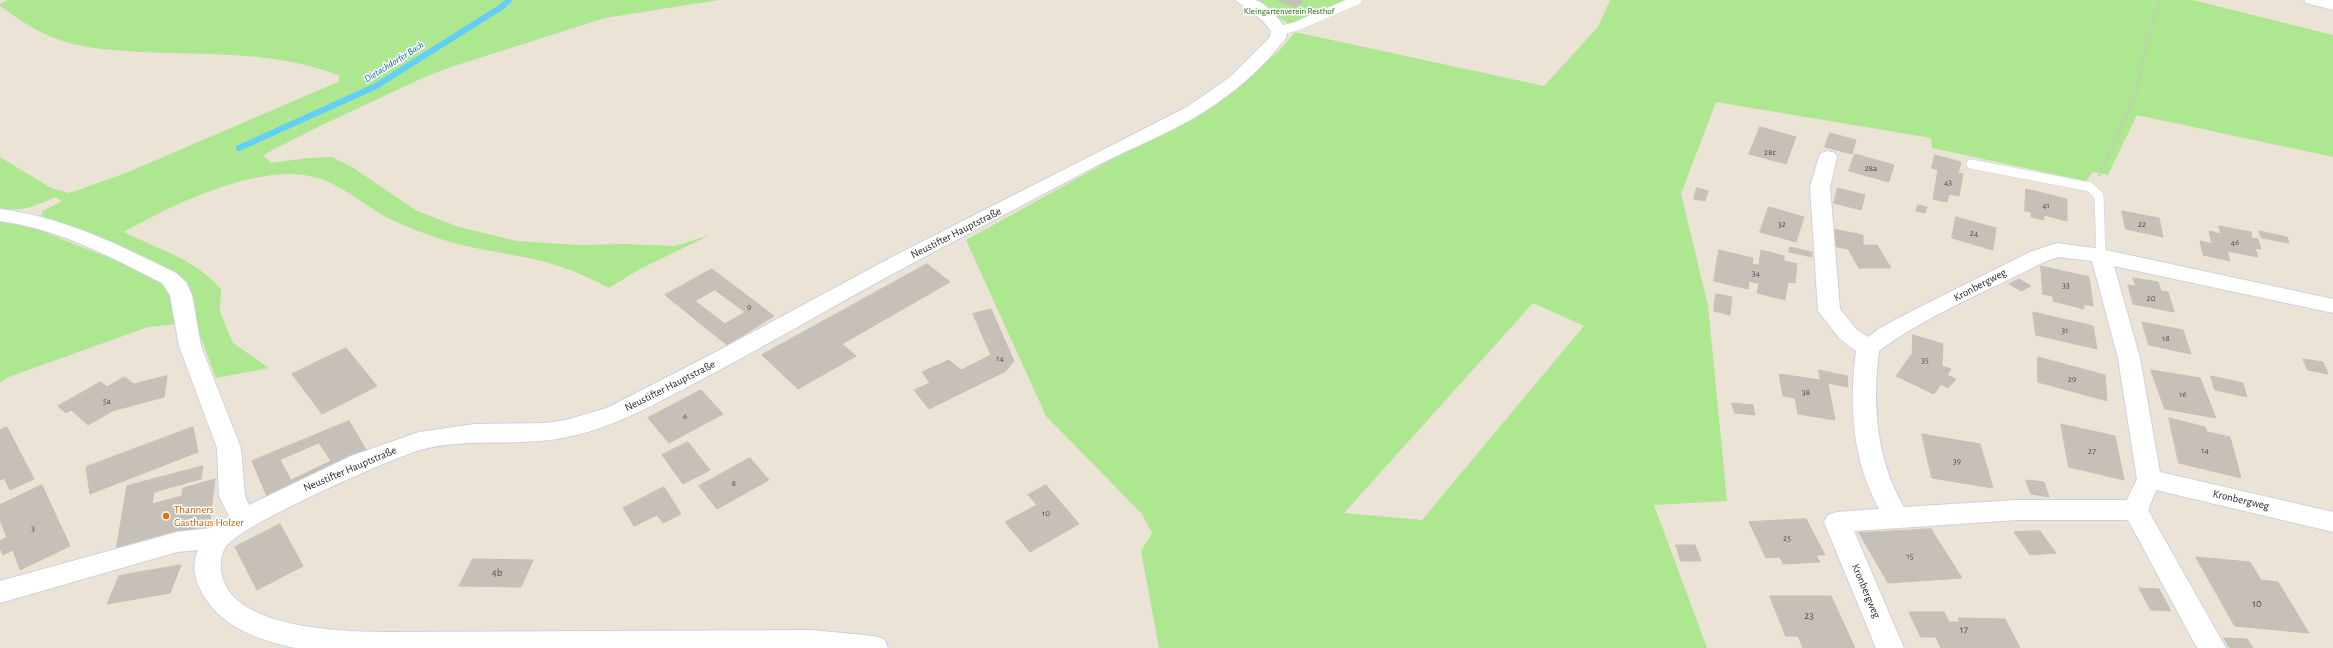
<!DOCTYPE html>
<meta charset="utf-8">
<style>
body{margin:0}
canvas{display:block;background:#ece3d7}
</style>
<canvas width="2333" height="648"></canvas>
<script>
const ctx = document.querySelector('canvas').getContext('2d');
ctx.lineJoin = 'round';
function fill(path, color) {
  ctx.fillStyle = color;
  ctx.fill(path, 'evenodd');
}
function stroke(path, color, width, dash) {
  ctx.strokeStyle = color;
  ctx.lineWidth = width;
  ctx.lineCap = dash ? 'butt' : 'round';
  ctx.setLineDash(dash || []);
  ctx.stroke(path);
}
function write(font, color, halo, rows, align = 'center') {
  ctx.font = font + ' "Alegreya Sans",sans-serif';
  ctx.lineWidth = 3;
  ctx.setLineDash([]);
  ctx.textBaseline = 'middle';
  ctx.strokeStyle = halo;
  ctx.fillStyle = color;
  for (const [text, x, y, turn = 0] of rows) {
    ctx.save();
    ctx.translate(x, y);
    ctx.rotate((+turn || 0) * Math.PI / 180);
    ctx.textAlign = isNaN(turn) ? turn : align;
    if (halo) ctx.strokeText(text, 0, 0);
    ctx.fillText(text, 0, 0);
    ctx.restore();
  }
}
const green = new Path2D(`
 M7,0H719L605,18L454,66L427,76L322,125L263,155L271,163L308,158L332,157L352,167L417,211L459,227L517,241L578,245L624,244L675,246L710,235L640,269L609,288C592,279 575,271 556,265C521,254 483,252 447,241C427,234 407,228 388,218C364,205 341,184 314,177C260,162 171,205 124,232C159,250 194,258 221,289L220,312L233,343L269,368L216,378L196,325V311L193,297L186,281L173,272L82,232L41,216L43,211L62,201L55,197C34,207 24,211 0,209V157L51,188L69,193L126,173L338,82L340,76C281,51 205,55 142,52C112,50 80,49 52,37C33,30 16,17 0,6V4Z
 M1249,0H1347L1289,24Z
 M1610,0H2193L2333,35V157L2137,115L2108,175L2093,172L2086,181L1932,148L1931,138L1716,102L1681,194L1708,305L1727,501L1654,505L1707,648H1159L1141,551L1152,533L1142,514L1046,416L966,240L1114,158L1176,127L1257,70L1279,51L1295,32L1544,86L1598,27ZM1533,303L1584,326L1422,520L1344,513Z
 M0,222L18,223L34,228L145,272L170,288L178,324L148,327L9,377L0,383Z`);
const stream = new Path2D(`
 M239,148L376,86L503,6L509,0`);
const building = new Path2D(`
 M1279,0H1299L1303,2L1294,7Z
 M1760,127L1796,137L1791,150L1755,140Z
 M1830,133L1856,140L1852,154L1825,147Z
 M1755,140L1791,150L1786,164L1749,154Z
 M1855,154L1894,165L1889,182L1849,171Z
 M1935,155L1961,162L1958,173L1963,174L1959,196L1949,194L1947,202L1933,199L1938,170L1932,168Z
 M1697,188L1708,191L1705,201L1694,199Z
 M1838,188L1865,195L1861,210L1834,203Z
 M2026,189L2067,199V221L2044,215V220L2031,217V212L2025,211Z
 M1918,205L1927,207L1925,213L1916,211Z
 M1769,207L1804,217L1796,242L1760,232Z
 M2122,211L2159,218L2163,237L2126,229Z
 M1956,217L1996,228L1993,250L1952,238Z
 M2219,226L2251,232L2252,238L2258,239L2261,249L2255,248L2258,257L2227,251L2230,261L2203,255L2200,241L2212,244L2209,231L2221,234Z
 M1833,229L1863,235V245H1877L1891,268H1859L1848,249L1833,246Z
 M2259,231L2287,237L2289,243L2262,238Z
 M1790,247L1812,252V257L1789,252Z
 M1719,250L1753,258L1752,264L1759,265L1761,250L1784,256V261L1797,264L1795,283L1788,282L1785,300L1757,293L1759,284L1749,281L1748,289L1714,281Z
 M927,264L950,282L842,344L856,356L798,389L762,355Z
 M2041,266L2089,277L2093,306L2083,304L2084,309L2053,301V296L2043,294Z
 M712,269L774,316L727,345L665,295ZM715,290L745,312L725,324L695,301Z
 M2133,278L2158,282L2161,291L2168,292L2174,312L2133,304L2128,285L2136,286Z
 M2019,279L2031,286L2021,291L2009,284Z
 M1716,294L1732,297L1730,315L1714,311Z
 M991,309L1014,361L1006,371L929,409L914,390L930,383L922,372L949,360L961,370L991,355L973,314Z
 M2033,312L2093,326L2097,349L2036,335Z
 M2142,322L2183,330L2191,354L2149,345Z
 M1913,335L1943,344L1942,366L1951,369L1947,375L1956,379L1948,388L1941,384L1934,394L1896,376L1912,354Z
 M346,348L377,386L322,414L292,374Z
 M2038,357L2105,375L2107,401L2038,382Z
 M2303,359L2323,362L2328,374L2308,370Z
 M1819,370L1847,376L1848,387L1828,383L1835,420L1798,414L1795,398L1783,396L1779,374L1820,380Z
 M2151,370L2200,378L2216,418L2165,409Z
 M167,376L164,397L112,411L144,393L134,384Z
 M2211,376L2243,383L2247,397L2215,390Z
 M125,377L144,393L88,425L69,408Z
 M101,382L107,387L69,408L71,410L66,413L58,406Z
 M701,390L723,414L669,443L648,418Z
 M1732,403L1753,405L1755,415L1735,413Z
 M2169,418L2205,427L2207,432L2230,437L2241,478L2179,463Z
 M349,421L368,453L269,501L252,461ZM319,443L331,461L291,480L280,460Z
 M2061,424L2115,436L2124,480L2069,467Z
 M7,427L34,479L10,490L4,478L0,480V430Z
 M193,427L198,452L90,494L86,467Z
 M1922,434L1980,444L1993,488L1932,478Z
 M688,442L710,470L683,484L662,455Z
 M750,458L769,480L717,509L699,486Z
 M203,466L201,479L154,492L152,504L182,496L183,488L215,479L209,529L115,556L127,486Z
 M2026,480L2044,482L2049,497L2031,494Z
 M42,485L70,546L20,570L13,550L3,555L0,548V541L7,537L0,520V505Z
 M1046,485L1079,524L1030,552L1005,522L1037,505L1028,495Z
 M664,487L681,514L663,523L657,515L634,526L623,508Z
 M1806,519L1825,555H1816L1820,562L1783,564L1780,557L1766,558L1749,522Z
 M280,524L303,566L257,590L235,547Z
 M1931,529L1962,578L1888,583L1859,533Z
 M2040,531L2056,553L2030,555L2014,532Z
 M1676,545H1695L1701,561H1681Z
 M2196,557L2250,562L2261,580L2278,582L2309,633L2235,626Z
 M473,559L533,560L521,587L459,586Z
 M181,565L170,593L107,604L119,576Z
 M2139,588L2159,589L2171,611L2151,610Z
 M1770,596H1831L1855,648H1803L1798,636H1786Z
 M1909,612H1944L1949,622H1960L1958,618L2005,619L2020,648H1941L1936,637H1921Z
 M2224,638L2247,639L2253,648H2230Z`);
const path = new Path2D(`
 M2099,176L2137,91L2146,45L2161,0`);
const lane = new Path2D(`
 M1279,31L1297,26L1357,0
 M1971,164L2090,187L2099,196L2101,256`);
const street = new Path2D(`
 M1235,0C1241,0 1249,0 1255,0C1268,4 1280,20 1287,31L1286,38C1263,68 1234,93 1202,113C1170,133 1133,147 1100,164C1037,197 974,231 911,264C838,303 766,346 693,384C651,406 609,430 562,438C515,447 467,437 420,450C390,459 237,526 225,548C220,556 220,568 222,576C235,631 351,632 395,632L811,630L874,636L884,639L888,648H296C257,640 218,626 200,589C194,577 192,563 198,550L177,552L0,603V581L177,532L211,528L229,516L219,496L217,448L179,346L170,295L162,283C109,256 59,229 0,221V209C64,217 119,245 176,273L186,282L192,295L201,346L241,448L245,496L249,505L351,456L419,432L475,424L545,423L566,420L607,408L714,353L894,256L1187,107L1230,77L1270,37L1271,31L1262,20Z
 M2304,0H2333V10L2306,3Z
 M1828,151L1835,153L1837,157L1830,187L1840,309L1856,329L1868,337L1880,328L1912,311L2030,252L2057,243L2101,249L2333,299V313L2114,266L2140,358L2160,472L2333,512V532L2156,490L2148,510L2226,648H2197L2128,520H2017L1854,531L1904,648H1876L1824,522L1828,515L1837,512L1879,509C1852,458 1849,407 1856,351L1840,339L1818,311L1810,187L1819,157L1821,153ZM2058,257L2092,261L2118,358L2137,479L2127,500H2017L1904,507C1876,459 1872,405 1879,351C1925,316 1992,289 2044,262Z`);
const markers = [
 [166,516,4,"#e8710a"]
];
const farParknames = [
 ["Kleingartenverein Resthof",1289,11]
];
const numberNames = [
 ["28c",1770,152],
 ["28a",1871,168],
 ["43",1948,182],
 ["41",2046,205],
 ["32",1782,224],
 ["22",2142,224],
 ["24",1974,233],
 ["46",2235,242],
 ["34",1756,273],
 ["33",2066,285],
 ["20",2151,298],
 ["9",749,307],
 ["31",2065,330],
 ["18",2166,338],
 ["14",1000,358],
 ["35",1925,360],
 ["29",2072,379],
 ["38",1806,392],
 ["16",2183,394],
 ["5a",107,401],
 ["6",685,416],
 ["14",2205,450],
 ["27",2092,451],
 ["39",1957,461],
 ["8",734,483],
 ["10",1046,513],
 ["3",33,528],
 ["25",1787,538],
 ["15",1910,556]
];
const farWaternames = [
 ["Dietachdorfer Bach",394,62,-32]
];
const streetNames = [
 ["Neustifter Hauptstraße",956,233,-27],
 ["Kronbergweg",1980,285,-28],
 ["Neustifter Hauptstraße",670,386,-27],
 ["Neustifter Hauptstraße",350,469,-23],
 ["Kronbergweg",2241,500,13],
 ["Kronbergweg",1866,591,67]
];
const foodNames = [
 ["Thanners",174,510],
 ["Gasthaus Holzer",174,523]
];
const nearNumbernames = [
 ["4b",497,573],
 ["10",2257,604],
 ["23",1809,616],
 ["17",1964,630]
];
fill(green, '#ade78f');
stroke(stream, '#61cff7', 6);
fill(building, '#c6c0b8');
stroke(building, '#c7bfb1', 1);
stroke(lane, '#cdd1e2', 10);
stroke(street, '#cdd1e2', 2);
stroke(path, '#c7c7c7', 2, [2.5, 1.5]);
stroke(lane, '#fff', 9);
fill(street, '#fff');
for (const [x, y, r, color] of markers) {
  const dot = new Path2D();
  dot.arc(x, y, r, 0, 2 * Math.PI);
  ctx.fillStyle = color;
  ctx.fill(dot);
  stroke(dot, '#fff', 1.5);
}
write('9px', '#256814', '#fff', farParknames);
write('9px', '#4f4d4b', null, numberNames);
write('italic 10px', '#04699f', '#fff', farWaternames);
write('11px', '#272727', '#fff', streetNames);
write('11px', '#c56008', '#fff', foodNames, 'left');
write('11px', '#4f4d4b', null, nearNumbernames);
</script>
